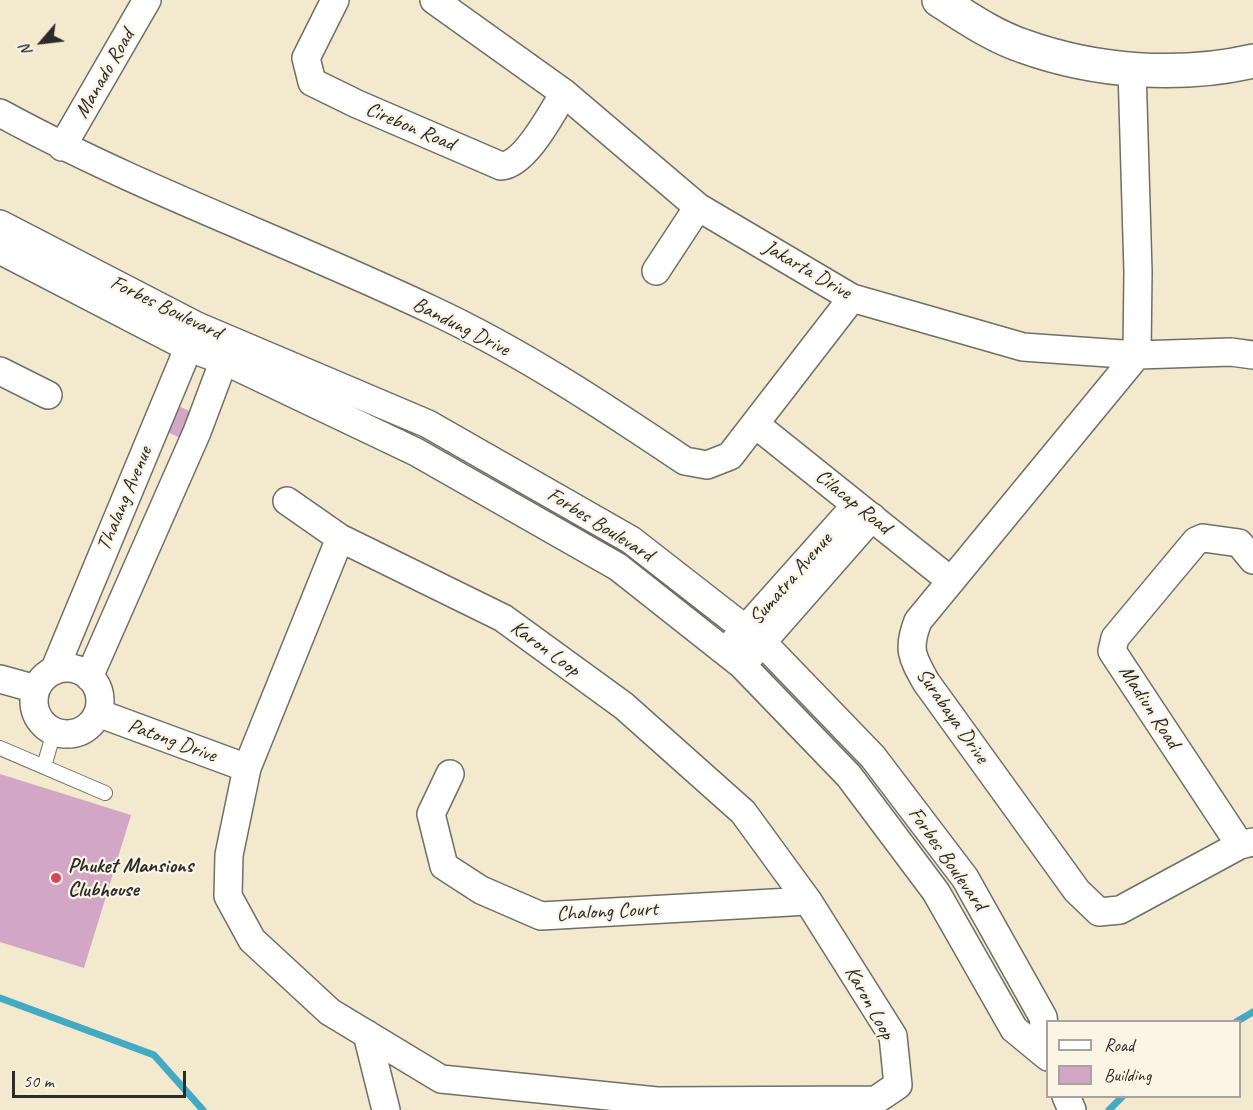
<!DOCTYPE html>
<style>
body{margin:0}
#map{position:relative;width:1253px;height:1110px;overflow:hidden;background:#f2e9ce;font-family:Caveat,sans-serif}
canvas{display:block}
.legend{position:absolute;left:1046px;top:1020px;width:195px;height:78px;box-sizing:border-box;background:#fcf5e5;border:2px solid #a8a49b;margin:0;padding:8px 10px;list-style:none;font-size:18px;color:#2b2b2b}
.legend li{display:flex;align-items:center;gap:12px;height:30px}
.legend b{width:30px;border:2px solid #a8a49b}
.north{position:absolute;left:12px;top:12px;width:60px;height:60px;-webkit-text-stroke:4px #fcf5e5;paint-order:stroke;rotate:242deg;font-size:16px;font-weight:700;line-height:24px;text-align:center;color:#2b2b2b}
.north::after{content:'';display:block;margin:auto;width:21px;height:27px;background:#2b2b2b;clip-path:polygon(50% 0,100% 100%,50% 72%,0 100%)}
.scale{position:absolute;left:12px;top:1071px;width:174px;height:27px;box-sizing:border-box;border:3px solid #2b2b2b;border-top:0;padding-left:8px;font-size:18px;line-height:21px;white-space:nowrap;color:#2b2b2b;-webkit-text-stroke:4px #fcf5e5;paint-order:stroke}
</style>
<div id="map">
<canvas width="1253" height="1110"></canvas>
<ul class="legend">
<li><b style="height:8px;background:#fff"></b>Road</li>
<li><b style="height:16px;background:#d2a7c6"></b>Building</li>
</ul>
<div class="north">N</div>
<div class="scale">50 m</div>
</div>
<script>
const ctx = document.querySelector('canvas').getContext('2d');
ctx.lineJoin = 'round';
function stroke(path, color, width, dash) {
  ctx.strokeStyle = color;
  ctx.lineWidth = width;
  ctx.lineCap = dash ? 'butt' : 'round';
  ctx.setLineDash(dash || []);
  ctx.stroke(path);
}
function fill(path, color) {
  ctx.fillStyle = color;
  ctx.fill(path, 'evenodd');
}
function write(font, color, halo, rows, align = 'center') {
  ctx.font = font + ' Caveat,sans-serif';
  ctx.lineWidth = 4.5;
  ctx.setLineDash([]);
  ctx.textBaseline = 'middle';
  ctx.strokeStyle = halo;
  ctx.fillStyle = color;
  for (const [text, x, y, turn = 0] of rows) {
    ctx.save();
    ctx.translate(x, y);
    ctx.rotate((+turn || 0) * Math.PI / 180);
    ctx.textAlign = isNaN(turn) ? turn : align;
    if (halo) ctx.strokeText(text, 0, 0);
    ctx.fillText(text, 0, 0);
    ctx.restore();
  }
}
const stream = new Path2D(`
 M0,998L154,1055L203,1110
 M1236,1022L1253,1012
 M1109,1110L1123,1096`);
const building = new Path2D(`
 M174,404L196,414L185,440L163,430Z
 M0,774L131,815L84,968L0,942Z`);
const service = new Path2D(`
 M0,748L105,793
 M44,766L54,732`);
const minor = new Path2D(`
 M335,0L306,58L312,82L357,104L501,166C525,165 552,113 564,93
 M434,0L564,93L698,207L852,298L1023,347L1137,355L1231,352L1253,355
 M1132,69L1138,272L1137,355L918,621C907,649 912,657 926,682L1077,891L1099,912L1120,910L1240,845L1253,842
 M0,113C139,189 289,242 432,310C522,352 603,406 685,461L707,465L730,456L852,298
 M62,147L147,0
 M0,224L197,326L428,424L631,540L762,642L873,757L965,878L1043,1017L1048,1054
 M0,250L189,348L225,361L416,452L618,567L742,665L849,776L936,892L1014,1029L1048,1057
 M656,271L698,207
 M0,371L48,395
 M755,424L951,581
 M287,501L340,538
 M340,538L503,618L624,706L743,812L808,901L893,1036L898,1085L876,1100L657,1101L441,1079L330,1012L252,940L228,896L229,855L247,768Z
 M733,643L856,505
 M750,656L872,517
 M34 701a33 33 0 1 1 66 0a33 33 0 1 1-66 0Z
 M54,671L195,332
 M89,677L197,432L230,344
 M0,679L36,689
 M98,713L247,768
 M450,774L431,814L444,866L481,890L541,916L808,901
 M1240,845L1112,651L1115,638L1196,541L1203,538L1239,543L1253,560
 M367,1034L386,1110
 M1066,1096L1072,1110`);
const secondary = new Path2D(`
 M939,0C966,17 993,36 1023,46C1095,72 1179,78 1253,61`);
const markers = [
 [56,878,6,"#d1495b"]
];
const streetNames = [
 ["Manado Road",105,74,-60],
 ["Cirebon Road",410,127,23],
 ["Jakarta Drive",807,270,30],
 ["Forbes Boulevard",166,308,26],
 ["Bandung Drive",461,327,27],
 ["Thalang Avenue",125,499,-67],
 ["Cilacap Road",853,502,39],
 ["Forbes Boulevard",600,525,32],
 ["Sumatra Avenue",791,579,-49],
 ["Karon Loop",545,649,36],
 ["Madiun Road",1149,707,57],
 ["Surabaya Drive",952,716,55],
 ["Patong Drive",172,741,20],
 ["Forbes Boulevard",947,859,55],
 ["Chalong Court",607,912,-3],
 ["Karon Loop",869,1003,61]
];
const poiNames = [
 ["Phuket Mansions",68,866],
 ["Clubhouse",68,890]
];
stroke(stream, '#42aac1', 7);
fill(building, '#d2a7c6');
stroke(service, '#716e64', 16);
stroke(minor, '#716e64', 30);
stroke(secondary, '#716e64', 36);
stroke(service, '#fff', 14);
stroke(minor, '#fff', 27);
stroke(secondary, '#fff', 33);
for (const [x, y, r, color] of markers) {
  const dot = new Path2D();
  dot.arc(x, y, r, 0, 2 * Math.PI);
  ctx.fillStyle = color;
  ctx.fill(dot);
  stroke(dot, '#fcf5e5', 2);
}
write('21px', '#2b2b2b', '#fcf5e5', streetNames);
write('bold 21px', '#2b2b2b', '#fcf5e5', poiNames, 'left');
</script>
